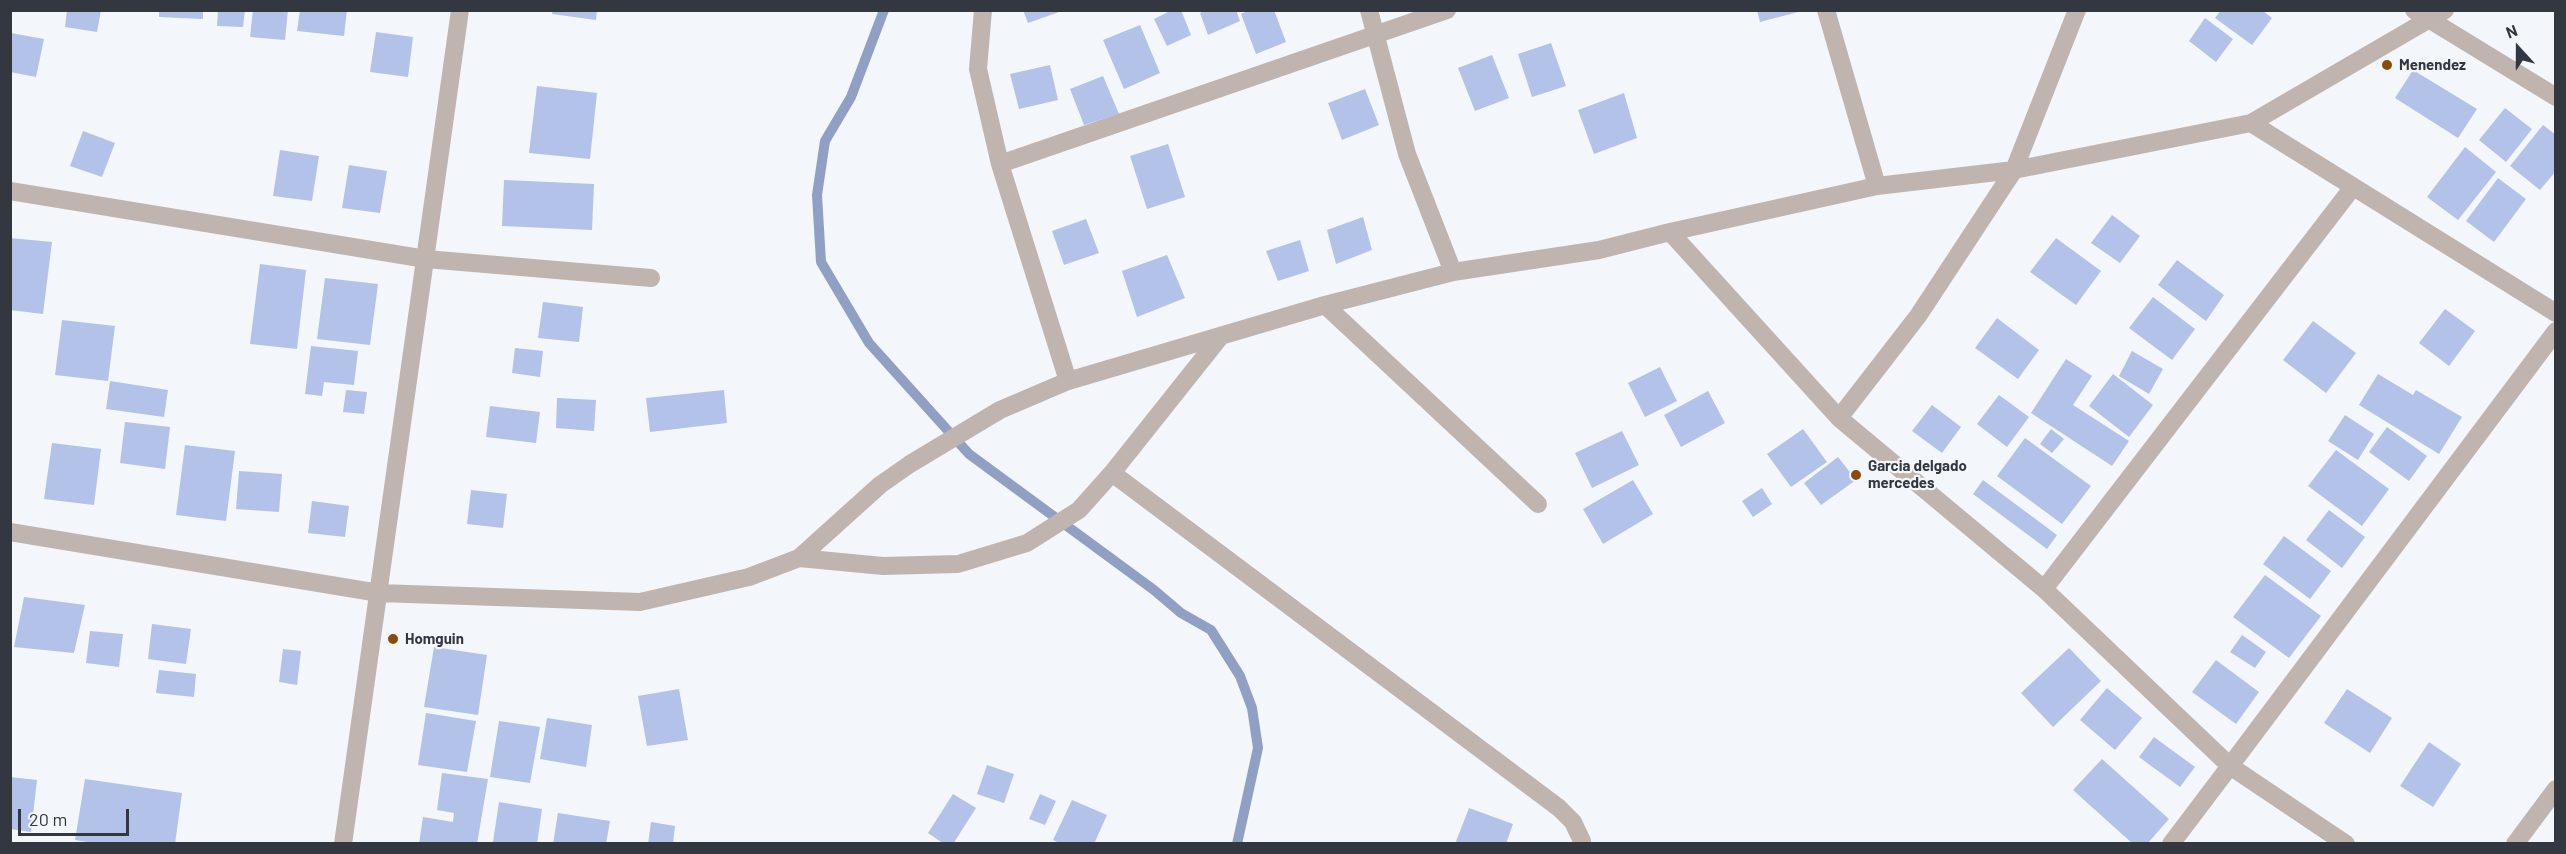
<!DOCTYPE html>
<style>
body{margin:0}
#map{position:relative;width:2566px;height:854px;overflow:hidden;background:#f3f6fb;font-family:Barlow,sans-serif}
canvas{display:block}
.frame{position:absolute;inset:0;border:12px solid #333740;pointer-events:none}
.north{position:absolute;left:2488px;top:18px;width:60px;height:60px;-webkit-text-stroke:4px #f3f6fb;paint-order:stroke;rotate:339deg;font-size:16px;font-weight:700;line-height:24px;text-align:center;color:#333740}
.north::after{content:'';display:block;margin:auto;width:21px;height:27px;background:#333740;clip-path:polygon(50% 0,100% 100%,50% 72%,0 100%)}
.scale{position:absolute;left:18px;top:809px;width:111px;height:27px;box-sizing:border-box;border:3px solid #333740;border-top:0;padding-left:8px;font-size:18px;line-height:21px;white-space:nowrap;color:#333740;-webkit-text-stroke:4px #f3f6fb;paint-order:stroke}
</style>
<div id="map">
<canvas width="2566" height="854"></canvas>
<div class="frame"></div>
<div class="north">N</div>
<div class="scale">20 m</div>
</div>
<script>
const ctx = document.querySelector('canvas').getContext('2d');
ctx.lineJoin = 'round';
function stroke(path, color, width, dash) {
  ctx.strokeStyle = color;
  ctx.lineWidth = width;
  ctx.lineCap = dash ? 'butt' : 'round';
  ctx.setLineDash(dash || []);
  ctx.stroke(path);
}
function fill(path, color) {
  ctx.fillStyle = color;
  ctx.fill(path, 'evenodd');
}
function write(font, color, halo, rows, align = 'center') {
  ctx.font = font + ' Barlow,sans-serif';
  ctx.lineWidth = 4.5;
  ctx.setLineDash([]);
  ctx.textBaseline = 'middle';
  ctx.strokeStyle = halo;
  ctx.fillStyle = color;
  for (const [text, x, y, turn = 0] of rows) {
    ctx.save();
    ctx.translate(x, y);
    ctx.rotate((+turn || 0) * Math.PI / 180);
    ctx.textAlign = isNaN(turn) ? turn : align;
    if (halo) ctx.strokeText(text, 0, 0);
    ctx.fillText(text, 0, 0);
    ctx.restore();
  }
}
const stream = new Path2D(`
 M884,10L851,97L825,141L817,195L821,262L869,343L969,454L1154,590L1181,613L1211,630L1240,676L1252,708L1258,748L1237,844`);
const building = new Path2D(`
 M67,10H101L97,32L65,27Z
 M159,10H203V19L159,17Z
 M218,10H245L243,27L217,26Z
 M253,10H288L285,40L250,37Z
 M300,10H347L344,36L297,31Z
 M553,10H597L596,20L552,14Z
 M1023,10H1062V11L1028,23Z
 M1172,10H1181L1191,35L1167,46L1154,19Z
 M1206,10H1236L1240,21L1208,35L1200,13Z
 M1249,10H1274L1286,42L1256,54L1241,14Z
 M1757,10H1802V11L1760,22Z
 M2221,10H2262L2272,18L2252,45L2215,18Z
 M2205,18L2233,39L2216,62L2189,41Z
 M1140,25L1160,73L1124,89L1103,40Z
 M376,32L413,37L408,77L370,72Z
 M11,33L44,39L36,77L10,72Z
 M1551,43L1566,86L1532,97L1518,54Z
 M1492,55L1509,98L1475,111L1458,68Z
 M1050,65L1058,100L1019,109L1010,74Z
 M2413,70L2477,109L2458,138L2395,98Z
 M1103,76L1119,114L1084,125L1070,89Z
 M537,86L597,93L590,159L529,153Z
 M1365,89L1379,125L1342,140L1328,103Z
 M1624,93L1637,138L1594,154L1578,110Z
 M2505,108L2532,129L2506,162L2479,140Z
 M2543,125L2556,135V171L2540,190L2510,166Z
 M83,131L115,143L102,177L70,166Z
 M1168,144L1185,197L1147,209L1130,156Z
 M2465,147L2496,172L2458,220L2427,197Z
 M280,150L319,156L312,201L273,196Z
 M349,165L387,171L380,213L342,208Z
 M2498,178L2526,199L2494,242L2466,221Z
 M504,180L594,184L592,230L502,226Z
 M2112,215L2140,236L2120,263L2091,243Z
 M1363,217L1372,250L1336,264L1327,230Z
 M1086,219L1099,253L1064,265L1052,231Z
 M10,238L52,242L43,314L10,310Z
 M2056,238L2101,271L2076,305L2030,272Z
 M1300,240L1309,271L1278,281L1266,251Z
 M1167,255L1185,298L1137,317L1122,271Z
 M2177,260L2224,295L2206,321L2158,285Z
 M260,264L306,270L297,349L250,344Z
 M325,278L378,284L370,345L317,339Z
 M2153,297L2195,329L2172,360L2129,328Z
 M543,302L583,307L579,342L538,338Z
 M2445,309L2475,331L2449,366L2419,343Z
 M1997,318L2039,350L2018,379L1975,348Z
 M62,320L115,326L108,381L55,375Z
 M2313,321L2356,353L2326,393L2283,360Z
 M311,346L358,351L354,385L324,382L322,396L305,394Z
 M515,348L543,351L540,377L512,373Z
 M2132,351L2163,369L2149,394L2119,376Z
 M2066,359L2092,376L2073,405L2129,441L2112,466L2031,413Z
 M1660,367L1677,401L1645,417L1628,383Z
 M2113,374L2153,405L2129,437L2089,406Z
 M2378,374L2413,395L2416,390L2462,417L2439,454L2359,405Z
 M110,381L168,390L164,417L106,409Z
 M346,390L367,392L364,414L343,412Z
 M724,390L727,423L650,432L646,398Z
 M1708,391L1725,423L1681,447L1664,415Z
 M1999,395L2029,417L2007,447L1977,424Z
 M557,398L596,400L594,431L556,428Z
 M1932,405L1961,427L1942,453L1912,431Z
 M490,406L540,412L536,443L486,437Z
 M2345,415L2374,434L2358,460L2328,441Z
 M125,422L170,427L165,469L120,463Z
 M2387,427L2427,456L2409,481L2369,452Z
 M1803,429L1827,462L1791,487L1767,454Z
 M2051,429L2064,439L2052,453L2040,444Z
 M1622,431L1639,465L1592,488L1575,453Z
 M2025,438L2091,486L2062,524L1997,476Z
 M52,443L101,449L94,505L44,499Z
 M185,445L235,451L226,521L176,515Z
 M2336,450L2389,489L2362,526L2308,486Z
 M1838,457L1856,480L1821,505L1804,483Z
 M239,471L282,474L279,512L236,509Z
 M1633,480L1653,514L1603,544L1583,509Z
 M1983,480L2057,535L2047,549L1973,494Z
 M1762,488L1772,504L1753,517L1742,501Z
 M471,490L507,494L503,528L467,524Z
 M312,501L349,506L345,537L308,533Z
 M2329,510L2365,537L2342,568L2306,540Z
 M2284,536L2331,571L2310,599L2263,564Z
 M2265,575L2321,616L2289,658L2233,617Z
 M24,597L85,605L74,653L14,647Z
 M152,624L191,629L186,664L148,659Z
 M90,631L123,634L119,667L86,663Z
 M2242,635L2266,652L2255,668L2230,652Z
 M434,647L487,655L478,715L424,707Z
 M2069,648L2101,681L2053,727L2021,693Z
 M283,649L301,651L297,685L279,682Z
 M2216,660L2259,692L2236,724L2192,692Z
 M159,670L196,674L194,697L156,693Z
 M2107,688L2142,718L2115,750L2080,720Z
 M679,689L688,740L647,746L638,696Z
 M2347,689L2392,718L2370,753L2324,723Z
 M426,713L476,721L467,772L418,765Z
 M547,718L592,725L586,767L540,759Z
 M499,721L540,727L530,783L490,777Z
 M2154,737L2195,767L2180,787L2139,757Z
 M2429,742L2461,764L2433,807L2400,786Z
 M2102,759L2169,819L2147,844H2133L2073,790Z
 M987,765L1014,774L1004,803L977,794Z
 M442,773L488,779L477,844H419L423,817L453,822L454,813L437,810Z
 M10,777L37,780L31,832L10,829Z
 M85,779L182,793L175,844H98L75,840Z
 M953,794L976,808L953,844H944L928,833Z
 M1040,794L1056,801L1045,825L1029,819Z
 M1072,800L1107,815L1094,844H1061L1053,840Z
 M499,802L542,809L537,844L493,842Z
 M1469,808L1513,824L1506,844H1455Z
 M558,813L610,821L606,844H553Z
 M651,822L675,826L673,844H648Z`);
const minor = new Path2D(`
 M983,10L978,69L1000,164L1447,10
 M1369,10L1407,154L1453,272
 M1826,10L1877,186
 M2414,10L2556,97
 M2251,123L2556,313
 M1000,164L1068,381
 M10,191L426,259L651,278
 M1670,232L1839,418L2044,589L2230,766L2171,844
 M1325,305L1538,504
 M1839,418L1918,316L2014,170L2077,10
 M1112,473L1559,808L1573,822L1582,841L1581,844
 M10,532L379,593L640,602L749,577L799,558L880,485L910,464L1000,410L1068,381L1325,305L1453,272L1599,250L1670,232L1877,186L2014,170L2251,123L2445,10
 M799,558L883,566L958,564L1027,543L1079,510L1112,473L1221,336
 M2044,589L2353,187
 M343,844L460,10
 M2346,844L2230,766L2556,331
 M2515,844L2556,789`);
const markers = [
 [2387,65,6,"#894c0c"],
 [1856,475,6,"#894c0c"],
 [393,639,6,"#894c0c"]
];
const poiNames = [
 ["Menendez",2399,65],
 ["Garcia delgado",1868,466],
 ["mercedes",1868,483],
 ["Homguin",405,639]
];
stroke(stream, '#90a0c5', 10);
fill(building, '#b2c2e8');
stroke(minor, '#bfb5ae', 18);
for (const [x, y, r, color] of markers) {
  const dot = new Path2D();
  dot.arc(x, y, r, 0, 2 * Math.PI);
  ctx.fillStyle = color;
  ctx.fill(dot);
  stroke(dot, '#f3f6fb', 2);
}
write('bold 15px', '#333740', '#f3f6fb', poiNames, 'left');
</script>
